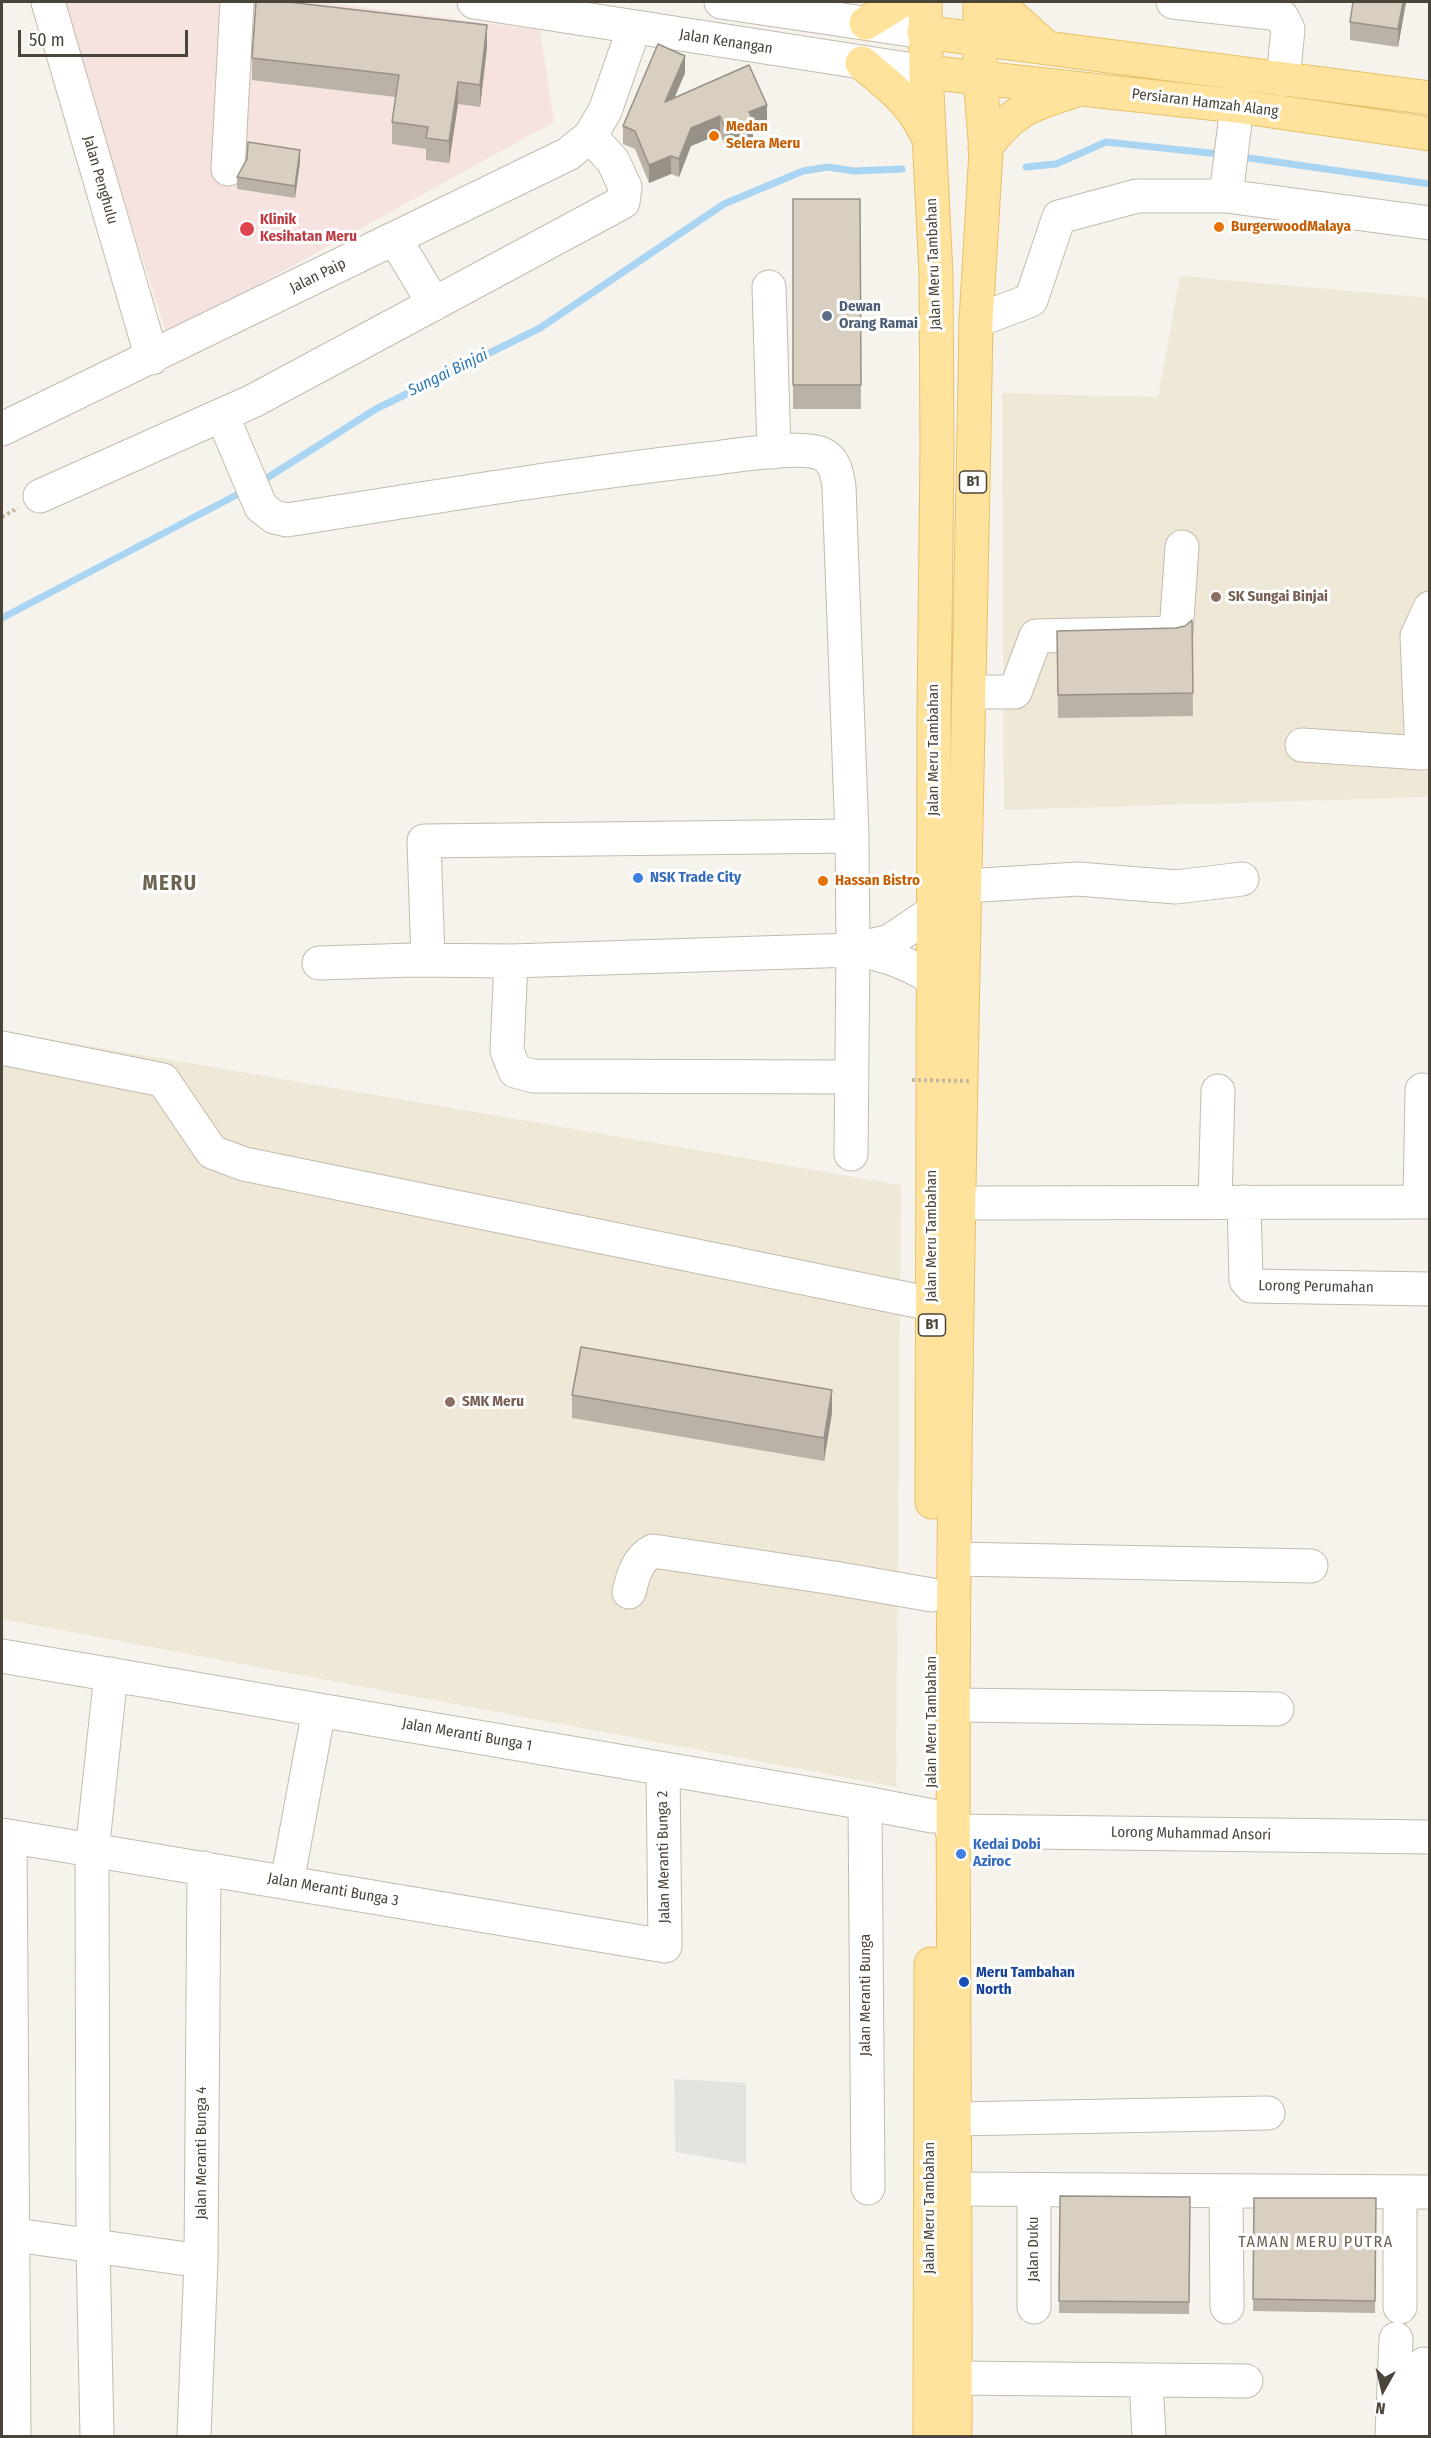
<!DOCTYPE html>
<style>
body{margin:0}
#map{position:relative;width:1431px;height:2438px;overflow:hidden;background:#f6f3ec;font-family:"Fira Sans Condensed",sans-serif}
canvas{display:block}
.frame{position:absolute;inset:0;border:3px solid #4b4439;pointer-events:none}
.north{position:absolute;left:1353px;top:2360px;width:60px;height:60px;-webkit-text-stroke:4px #fff;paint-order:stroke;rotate:188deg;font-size:16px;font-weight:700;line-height:24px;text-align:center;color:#4b4439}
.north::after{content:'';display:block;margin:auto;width:21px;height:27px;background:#4b4439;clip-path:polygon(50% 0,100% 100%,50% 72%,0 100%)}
.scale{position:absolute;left:18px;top:30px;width:170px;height:27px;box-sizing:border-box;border:3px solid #4b4439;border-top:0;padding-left:8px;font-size:18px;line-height:21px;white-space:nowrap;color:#4b4439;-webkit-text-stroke:4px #fff;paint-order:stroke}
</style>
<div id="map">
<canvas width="1431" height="2438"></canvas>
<div class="frame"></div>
<div class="north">N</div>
<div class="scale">50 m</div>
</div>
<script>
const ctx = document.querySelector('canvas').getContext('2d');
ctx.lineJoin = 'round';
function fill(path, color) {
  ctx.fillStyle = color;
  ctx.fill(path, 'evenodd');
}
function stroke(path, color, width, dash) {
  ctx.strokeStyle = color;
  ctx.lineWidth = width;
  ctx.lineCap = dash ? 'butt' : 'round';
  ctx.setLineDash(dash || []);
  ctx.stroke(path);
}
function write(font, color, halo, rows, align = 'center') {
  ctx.font = font + ' "Fira Sans Condensed",sans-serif';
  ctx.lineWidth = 6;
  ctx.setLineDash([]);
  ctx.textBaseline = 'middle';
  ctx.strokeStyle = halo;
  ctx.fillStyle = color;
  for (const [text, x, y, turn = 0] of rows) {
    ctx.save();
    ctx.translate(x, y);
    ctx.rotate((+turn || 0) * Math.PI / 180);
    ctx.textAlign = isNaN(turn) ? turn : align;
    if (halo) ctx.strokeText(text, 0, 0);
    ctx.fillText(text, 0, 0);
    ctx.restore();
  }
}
const education = new Path2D(`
 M1180,276L1429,298V797L1004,810L1002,393L1158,397Z
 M2,1031L901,1185L896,1787L2,1619Z`);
const medical = new Path2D(`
 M61,2H323L540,30L554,122L167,335Z`);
const parking = new Path2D(`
 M674,2079L746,2083V2164L675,2152Z`);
const stream = new Path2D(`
 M1242,157L1430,184
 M1026,167L1056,164L1106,142L1219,154
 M259,483L376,409L540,328L724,204L803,171L828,167L854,171L902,169
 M2,618L244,491`);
const path = new Path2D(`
 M2,517L18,508`);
const minor = new Path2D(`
 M48,2L152,358
 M474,2L926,72
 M721,2L924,32
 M1173,2L1271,13L1282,17L1288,29L1283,79
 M228,169L237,2
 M1226,196L1237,106
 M395,239L434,304
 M769,287L774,452
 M976,321L1031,300L1059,217L1137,196H1226L1430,223
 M222,415L261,507L274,517L287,520C426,498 566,475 707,459C732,456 798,445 820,453C835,459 837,473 839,487L852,836L853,950L851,1154
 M2,429L568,154L590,136L605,111L634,28
 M40,496L253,401L623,202L625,187L613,161L590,136
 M970,692H1015L1036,636L1176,633L1182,547
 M1302,745L1422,753L1417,636L1430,608
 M966,886L1078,879L1176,887L1242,879
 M857,950C886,955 908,963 933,979
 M428,960L424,841L852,836
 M511,961L507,1051L515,1071L533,1076L851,1077
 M319,963L413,960L511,961L853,950L890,941L933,912
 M2,1048L163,1080L212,1152L244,1164L932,1304
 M1215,1202L1218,1091
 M1244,1202L1246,1280L1251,1286L1430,1289
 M1420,1202L1422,1090
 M958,1203L1430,1202
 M954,1559L1311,1566
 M629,1592C633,1576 637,1559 653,1551L834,1578L932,1595
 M2,1656L865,1803L932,1816
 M953,1705L1277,1709
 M865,1803L868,2188
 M952,1831L1430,1837
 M2,1835L665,1946L663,1769
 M10,1837L14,2436
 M287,1882L319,1710
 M955,2119L1268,2113
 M956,2189L1430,2192
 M1226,2191L1227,2307
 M1400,2192V2307
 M2,2233L201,2261
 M1034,2307V2191
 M955,2378L1246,2381
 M1146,2380L1149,2436
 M97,2436L93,2246L92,1852L111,1674
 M194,2436L201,2261L204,1868
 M1392,2436L1396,2339
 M1421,2436L1424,2364`);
const major = new Path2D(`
 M925,2L926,72L936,275L937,450L934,714L932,1502
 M996,2L1047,48
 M866,23L900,2
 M924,32L1430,98
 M862,63C892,88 911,101 928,137
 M926,72L1237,106L1430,134
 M985,148C1012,111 1029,105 1071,92
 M930,2436L931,1964
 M955,2436C956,2146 951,1855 954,1565C957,1150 969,735 976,321L986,151L980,79V2`);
const pathBridge = new Path2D(`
 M912,1080L971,1081`);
const wall = new Path2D(`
 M1406,2L1398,47L1350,40V22Z
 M487,47L480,107L458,104L449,163L426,160V149L392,144V122L395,97L252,80V58Z
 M685,73L674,98L767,123L753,129V138L726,149L720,134L691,146L679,177L671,174L649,183L635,149L623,144V126Z
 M300,162L295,198L237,189V177Z
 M793,199H860L861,409H793Z
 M1192,620L1193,716L1058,718L1057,631L1176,628L1185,626Z
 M572,1395L832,1413L824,1461L572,1418Z
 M1060,2196L1190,2197L1189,2314L1059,2313Z
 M1254,2198H1376L1375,2313L1253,2311Z`);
const shadedWall = new Path2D(`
 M1403,2H1406L1398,47V29Z
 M487,25V47L480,107V85Z
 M685,56V73L665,120V102Z
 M458,82V104L449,163V141Z
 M767,105V123L753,129V138L726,149V131L749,112Z
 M720,116V134L691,146L679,177V159L691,128Z
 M300,150V162L295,198V186Z
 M671,156V174L649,183V165Z
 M832,1390V1413L824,1461V1438Z`);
const building = new Path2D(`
 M256,2H288L487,25L480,85L458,82L449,141L426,138L428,127L392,122L399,75L252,58Z
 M1353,2H1403L1398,29L1350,22Z
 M658,44L685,56L665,102L749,65L767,105L749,112L753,120L726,131L720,116L691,128L679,159L671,156L649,165L635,131L623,126Z
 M248,142L300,150L295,186L237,177L247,159Z
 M793,199H860L861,385H793Z
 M1192,620L1193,693L1058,695L1057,631L1176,628L1185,626Z
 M581,1347L832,1390L824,1438L572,1395Z
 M1060,2196L1190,2197L1189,2302L1059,2301Z
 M1254,2198H1376L1375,2301L1253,2299Z`);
const markers = [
 [714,136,6,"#e8710a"],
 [1219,227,6,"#e8710a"],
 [247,229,8,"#e0444e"],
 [827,316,6,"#5c6f8a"],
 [1216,597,6,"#8d6e63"],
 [638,878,6,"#3f7fe0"],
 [823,881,6,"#e8710a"],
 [450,1402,6,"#8d6e63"],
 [961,1854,6,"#3f7fe0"],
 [964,1982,6,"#1a4fb4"]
];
const shields = [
 [973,482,27],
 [932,1325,27]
];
const shieldNames = [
 ["B1",973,482],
 ["B1",932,1325]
];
const streetNames = [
 ["Jalan Kenangan",726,42,9],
 ["Persiaran Hamzah Alang",1205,103,7],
 ["Jalan Penghulu",100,180,74],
 ["Jalan Meru Tambahan",934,264,-92],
 ["Jalan Paip",318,276,-26],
 ["Jalan Meru Tambahan",934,750,-90],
 ["Jalan Meru Tambahan",932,1236,-90],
 ["Lorong Perumahan",1316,1287,1],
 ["Jalan Meru Tambahan",932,1722,-90],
 ["Jalan Meranti Bunga 1",467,1735,10],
 ["Lorong Muhammad Ansori",1191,1834,1],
 ["Jalan Meranti Bunga 2",664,1857,-91],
 ["Jalan Meranti Bunga 3",333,1890,10],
 ["Jalan Meranti Bunga",866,1995,-90],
 ["Jalan Meranti Bunga 4",202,2153,-90],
 ["Jalan Meru Tambahan",930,2208,-90],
 ["Jalan Duku",1034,2249,-90]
];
const foodNames = [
 ["Medan",726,127],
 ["Selera Meru",726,144],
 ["BurgerwoodMalaya",1231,227],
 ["Hassan Bistro",835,881]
];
const healthNames = [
 ["Klinik",260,220],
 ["Kesihatan Meru",260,237]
];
const serviceNames = [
 ["Dewan",839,307],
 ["Orang Ramai",839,324]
];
const educationNames = [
 ["SK Sungai Binjai",1228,597],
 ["SMK Meru",462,1402]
];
const shopNames = [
 ["NSK Trade City",650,878],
 ["Kedai Dobi",973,1845],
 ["Aziroc",973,1862]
];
const transitNames = [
 ["Meru Tambahan",976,1973],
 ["North",976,1990]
];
const waterNames = [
 ["Sungai Binjai",448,373,-26]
];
const neighbourhoodNames = [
 ["TAMAN MERU PUTRA",1316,2243]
];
const districtNames = [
 ["MERU",170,884]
];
fill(education, '#efe8d6');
fill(medical, '#f6e3e0');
fill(parking, '#e5e3e0');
stroke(stream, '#a9d4f2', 7);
stroke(minor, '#c2bbae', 35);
stroke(major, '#e6c16a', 35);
stroke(path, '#c4b79f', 4, [3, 3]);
stroke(minor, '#fff', 33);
stroke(major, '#ffe39c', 33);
stroke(pathBridge, '#c4b79f', 4, [3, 3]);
fill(wall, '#bab2a6');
fill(shadedWall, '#979187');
fill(building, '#d8cfc1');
stroke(building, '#979187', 1.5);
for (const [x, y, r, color] of markers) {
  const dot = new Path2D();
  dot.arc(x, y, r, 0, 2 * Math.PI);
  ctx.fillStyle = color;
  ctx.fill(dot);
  stroke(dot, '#fff', 2);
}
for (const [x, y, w] of shields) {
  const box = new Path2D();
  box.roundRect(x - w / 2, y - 11, w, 22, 4.5);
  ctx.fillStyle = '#fff';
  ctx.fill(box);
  stroke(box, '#4b4439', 1.5);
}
write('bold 14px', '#4b4439', null, shieldNames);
write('15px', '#4b4439', '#fff', streetNames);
write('bold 15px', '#c56008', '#fff', foodNames, 'left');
write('bold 15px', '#be3a42', '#fff', healthNames, 'left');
write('bold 15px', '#4e5e75', '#fff', serviceNames, 'left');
write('bold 15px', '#785e54', '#fff', educationNames, 'left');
write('bold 15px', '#366cbe', '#fff', shopNames, 'left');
write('bold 15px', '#164399', '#fff', transitNames, 'left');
write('italic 16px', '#2e7ab2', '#fff', waterNames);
ctx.letterSpacing = '1.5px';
write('16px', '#6e6250', '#fff', neighbourhoodNames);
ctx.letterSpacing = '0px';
ctx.letterSpacing = '1.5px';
write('bold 21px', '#6e6250', '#fff', districtNames);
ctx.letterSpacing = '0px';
</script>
